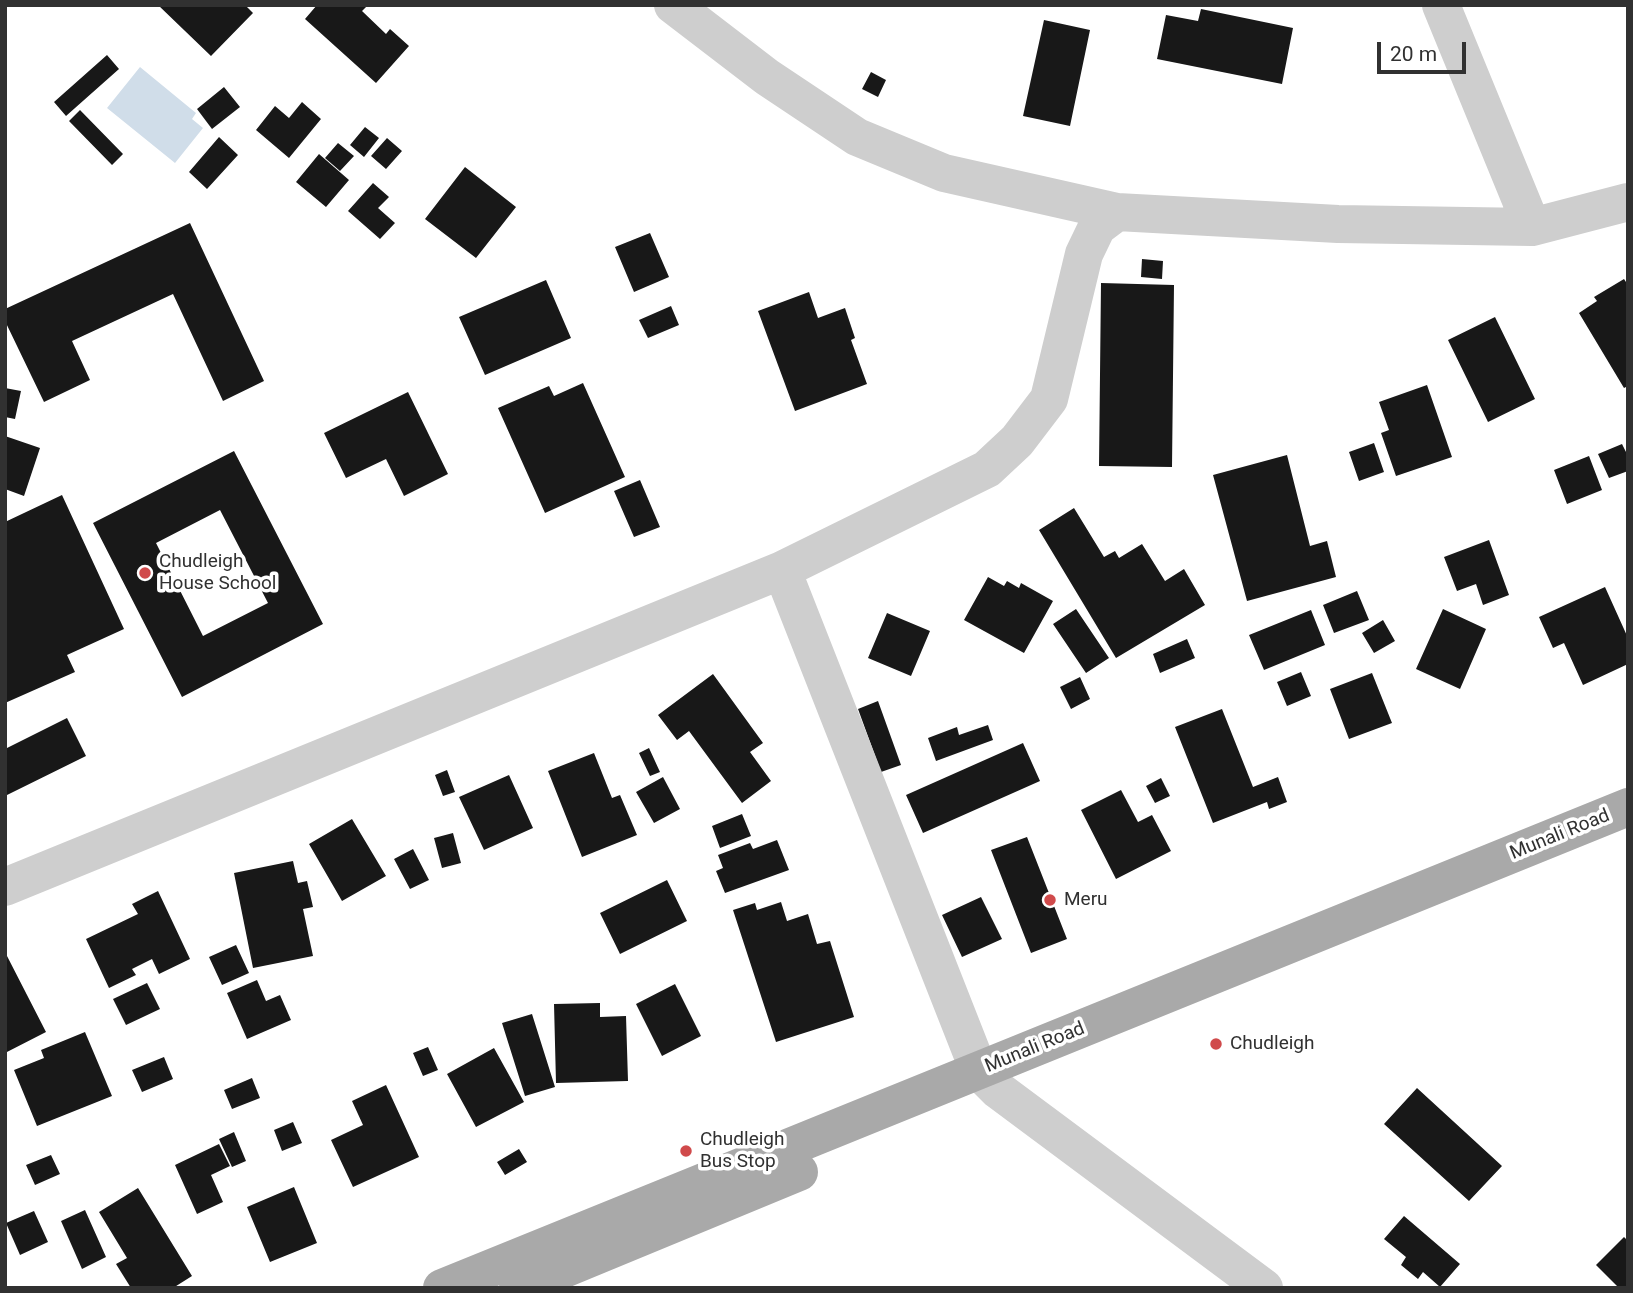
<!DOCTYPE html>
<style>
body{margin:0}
#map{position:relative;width:1633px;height:1293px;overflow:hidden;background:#fff;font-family:Roboto,sans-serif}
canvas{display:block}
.frame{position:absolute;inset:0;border:7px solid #313131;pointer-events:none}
.scale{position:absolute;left:1377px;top:42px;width:89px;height:32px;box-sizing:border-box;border:4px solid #313131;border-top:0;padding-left:9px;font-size:21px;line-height:24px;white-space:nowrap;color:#313131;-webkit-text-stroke:5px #fff;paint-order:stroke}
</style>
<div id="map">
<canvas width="1633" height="1293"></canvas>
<div class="frame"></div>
<div class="scale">20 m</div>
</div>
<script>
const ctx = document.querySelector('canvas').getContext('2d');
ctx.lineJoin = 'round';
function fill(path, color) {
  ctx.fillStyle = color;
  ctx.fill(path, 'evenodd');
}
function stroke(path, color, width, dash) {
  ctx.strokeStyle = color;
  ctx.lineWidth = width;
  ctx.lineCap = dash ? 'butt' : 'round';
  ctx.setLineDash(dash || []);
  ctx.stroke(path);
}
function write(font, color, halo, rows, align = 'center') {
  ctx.font = font + ' Roboto,sans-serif';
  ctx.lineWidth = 7;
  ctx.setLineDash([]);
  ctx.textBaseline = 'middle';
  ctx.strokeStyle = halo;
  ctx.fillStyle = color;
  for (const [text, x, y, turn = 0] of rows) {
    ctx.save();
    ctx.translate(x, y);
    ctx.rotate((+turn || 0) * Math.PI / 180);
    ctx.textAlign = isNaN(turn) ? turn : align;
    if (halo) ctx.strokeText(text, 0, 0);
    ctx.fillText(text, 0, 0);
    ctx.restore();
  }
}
const water = new Path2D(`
 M140,67L196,113L192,119L203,128L175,163L107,108Z`);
const building = new Path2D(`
 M158,5H245L253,13L211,56Z
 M317,5H368L362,11L386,34L390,29L409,46L376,83L305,19Z
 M1201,9L1293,28L1282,84L1157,59L1166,15L1198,21Z
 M1044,20L1090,30L1070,126L1023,116Z
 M107,55L119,69L66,116L54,102Z
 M871,72L886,80L878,97L862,89Z
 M224,87L240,107L212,129L197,109Z
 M302,102L321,119L289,158L256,130L275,106L289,118Z
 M80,110L123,154L112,165L69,121Z
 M365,127L379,138L364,157L350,145Z
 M219,137L238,155L207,189L189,172Z
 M387,138L402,151L386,169L371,156Z
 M338,143L354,156L340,171L325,158Z
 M319,154L349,180L326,207L296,182Z
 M465,167L516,207L476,258L425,219Z
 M373,183L389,197L378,208L395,223L380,239L348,211Z
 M190,223L264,381L223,401L173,294L72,341L90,380L44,402L5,321V309Z
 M650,233L669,277L634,292L615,247Z
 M1142,259L1163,261L1162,279L1141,277Z
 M1624,279L1628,285V386L1624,388L1579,313L1597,301L1594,297Z
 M546,280L571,338L485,375L459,317Z
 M1101,283L1174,285L1172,467L1099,466Z
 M809,292L818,318L845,308L855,338L851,340L867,384L795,411L758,311Z
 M671,306L679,325L648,338L639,320Z
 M1495,317L1535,399L1488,422L1448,340Z
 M583,383L625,477L545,513L498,408L549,386L554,396Z
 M1427,385L1452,457L1396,476L1381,433L1389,430L1379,402Z
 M5,388L21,391L15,419L5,417Z
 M408,392L448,474L404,496L386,459L346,478L324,433Z
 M5,436L40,448L24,496L5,489Z
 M1374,443L1384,472L1359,481L1349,452Z
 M1622,444L1628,456V471L1609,478L1598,454Z
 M234,451L323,624L182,697L93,523ZM220,510L268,603L203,636L156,543Z
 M1287,455L1310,546L1327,541L1336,577L1247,601L1213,475Z
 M1589,456L1602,490L1567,504L1554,470Z
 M640,480L660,527L634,537L614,491Z
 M62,495L124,629L67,655L75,672L5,703V522Z
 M1074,508L1104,557L1115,551L1119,558L1142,544L1165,581L1184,569L1205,605L1116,658L1039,530Z
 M1489,540L1509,595L1483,605L1476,584L1457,591L1444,557Z
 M988,577L1004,586L1007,581L1019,588L1021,583L1053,601L1024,653L964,620Z
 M1605,587L1628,638V664L1583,685L1564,643L1553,648L1539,617Z
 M1357,591L1369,620L1334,633L1323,605Z
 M1076,609L1109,658L1086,673L1053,624Z
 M1443,609L1486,629L1460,689L1416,669Z
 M1311,610L1325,645L1264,670L1249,635Z
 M887,613L930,631L911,676L868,658Z
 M1383,620L1395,641L1374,653L1362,633Z
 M1187,639L1195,658L1160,673L1153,654Z
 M1301,672L1311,696L1287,706L1277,682Z
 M1372,673L1392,723L1349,739L1330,689Z
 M713,674L763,743L750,752L771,781L742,803L689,731L677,740L658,715Z
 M1080,677L1090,699L1071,709L1060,687Z
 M878,701L901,765L881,772L858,709Z
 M1222,709L1253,787L1278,777L1287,802L1269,809L1267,802L1213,823L1175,727Z
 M67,718L86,756L5,796V749Z
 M988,725L993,740L936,761L928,738L957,727L959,735Z
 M1023,743L1040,781L923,833L906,795Z
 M649,748L660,772L650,776L639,753Z
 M594,753L612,798L620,795L637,835L582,857L548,771Z
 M447,770L455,792L443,796L435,775Z
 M509,775L533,828L484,850L459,797Z
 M663,777L680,809L654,823L636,792Z
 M1161,778L1170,796L1155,803L1146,786Z
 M1121,790L1138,822L1152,815L1171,851L1116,879L1081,810Z
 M742,814L751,836L720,848L712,826Z
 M352,819L386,876L342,901L309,844Z
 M453,833L461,863L442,868L434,838Z
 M1027,837L1067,939L1031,953L991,850Z
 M777,840L789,870L725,893L716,871L723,868L718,855L750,843L753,849Z
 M413,849L429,880L410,889L394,859Z
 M293,861L298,883L307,881L313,907L303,909L313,956L253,968L234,873Z
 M667,880L687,921L620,954L600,913Z
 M158,891L190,959L159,974L152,959L132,969L136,975L109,988L86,939L138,914L132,904Z
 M981,897L1002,939L962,957L942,915Z
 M781,902L787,921L808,914L817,944L830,941L854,1017L776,1042L733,910L755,903L757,910Z
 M236,945L249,973L222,985L209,957Z
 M7,956L46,1032L5,1053V957Z
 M257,980L266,1001L280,995L291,1020L247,1039L227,993Z
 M147,983L160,1009L126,1025L113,999Z
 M675,984L701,1036L662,1056L636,1004Z
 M600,1003V1017L626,1016L628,1081L556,1083L554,1004Z
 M532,1014L555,1087L525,1096L502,1023Z
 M85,1032L112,1096L37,1126L14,1070L44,1058L41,1050Z
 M428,1047L438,1070L423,1076L413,1053Z
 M494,1048L524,1102L476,1127L447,1074Z
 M164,1057L173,1079L142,1092L132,1070Z
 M252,1078L260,1098L232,1109L224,1090Z
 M386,1085L419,1157L353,1187L331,1140L363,1125L352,1101Z
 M1417,1088L1502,1166L1469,1201L1384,1124Z
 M293,1122L302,1143L282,1151L274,1130Z
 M234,1132L246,1161L232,1167L219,1139Z
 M219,1144L230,1166L211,1175L223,1202L197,1214L175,1165Z
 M519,1149L527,1162L505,1175L497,1162Z
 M51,1155L60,1174L35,1185L26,1165Z
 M294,1187L317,1243L270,1262L247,1207Z
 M138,1188L192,1276L173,1288H131L116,1264L127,1258L99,1212Z
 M85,1210L106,1257L82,1269L61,1221Z
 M34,1211L48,1242L20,1255L6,1223Z
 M1404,1216L1460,1264L1440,1287L1423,1272L1418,1279L1401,1265L1406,1257L1384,1239Z
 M1624,1237L1628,1241V1288H1619L1596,1265Z`);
const minor = new Path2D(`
 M673,5L767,77L857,137L944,173L1117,212
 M1441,5L1532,227
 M782,570L979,1071L998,1090L1264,1288
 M5,887L782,570L987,469L1017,441L1049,399L1084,254L1097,227L1117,212L1338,224L1532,227L1628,202`);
const major = new Path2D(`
 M442,1288L1628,807
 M518,1288L799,1172`);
const markers = [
 [145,573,7,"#d04a4b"],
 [1050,900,7,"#d04a4b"],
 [1216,1044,7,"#d04a4b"],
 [686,1151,7,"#d04a4b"]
];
const poiNames = [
 ["Chudleigh",159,562],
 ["House School",159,584],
 ["Meru",1064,900],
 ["Chudleigh",1230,1044],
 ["Chudleigh",700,1140],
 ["Bus Stop",700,1162]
];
const streetNames = [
 ["Munali Road",1560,835,-22],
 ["Munali Road",1035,1048,-22]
];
fill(water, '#d0dde9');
fill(building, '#181818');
stroke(minor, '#cecece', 38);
stroke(major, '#a9a9a9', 38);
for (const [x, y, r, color] of markers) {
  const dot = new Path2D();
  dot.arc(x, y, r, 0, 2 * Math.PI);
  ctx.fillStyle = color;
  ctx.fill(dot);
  stroke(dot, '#fff', 2.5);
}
write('19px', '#313131', '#fff', poiNames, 'left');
write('19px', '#313131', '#fff', streetNames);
</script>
